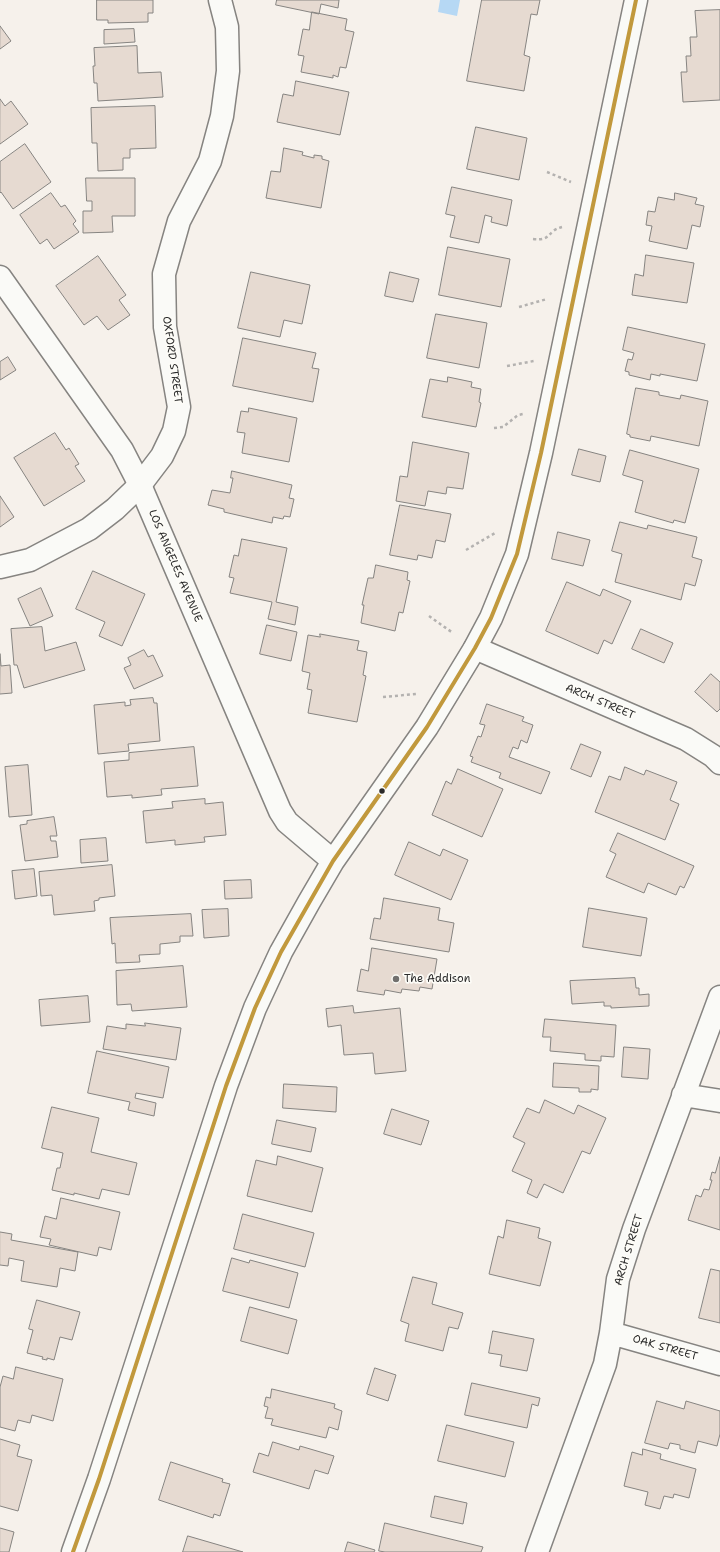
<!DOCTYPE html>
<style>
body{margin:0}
canvas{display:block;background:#f6f1eb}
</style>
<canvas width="720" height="1552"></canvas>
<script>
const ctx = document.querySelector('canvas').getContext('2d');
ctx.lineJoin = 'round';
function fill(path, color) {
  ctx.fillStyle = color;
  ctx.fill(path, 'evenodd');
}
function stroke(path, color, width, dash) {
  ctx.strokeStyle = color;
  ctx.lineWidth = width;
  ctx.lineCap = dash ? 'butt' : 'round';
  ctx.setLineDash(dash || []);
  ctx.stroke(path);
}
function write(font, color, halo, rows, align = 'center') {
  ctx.font = font + ' "Shantell Sans",sans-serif';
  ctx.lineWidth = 3.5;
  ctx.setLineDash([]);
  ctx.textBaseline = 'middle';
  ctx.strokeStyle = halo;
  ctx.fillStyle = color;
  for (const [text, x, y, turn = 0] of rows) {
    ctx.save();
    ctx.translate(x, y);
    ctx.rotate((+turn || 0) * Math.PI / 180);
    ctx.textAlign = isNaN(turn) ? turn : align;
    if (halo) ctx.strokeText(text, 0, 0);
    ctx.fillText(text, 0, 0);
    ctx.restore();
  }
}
const water = new Path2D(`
 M440,0H460L457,16L438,12Z`);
const building = new Path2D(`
 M97,0H153V13H148V22L108,23V20H97Z
 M277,0H339L338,8L321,4L319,14L276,5Z
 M482,0H540L537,15L531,14L524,55L530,57L524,91L467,81Z
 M720,10V100L683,102L681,72H687L686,56H691L690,37H697L695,11Z
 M312,12L347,19L345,30L354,32L346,68L340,67L338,77L333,75V78L301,72L304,56L298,55L303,29L309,30Z
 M0,26L11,41L0,49Z
 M134,29L135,42L104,44V30Z
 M137,46L138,73L161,72L163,97L98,101L97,83H94L93,66H95L94,48Z
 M296,81L349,92L340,135L277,122L283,94L293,96Z
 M0,99L5,106L11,101L28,124L0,144Z
 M155,106L156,148L130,149V158H123V170L98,171L97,143H92L91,108Z
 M476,127L527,138L519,180L467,169Z
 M25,144L51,182L13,209L1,192L0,193V162Z
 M284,148L303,152L302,155L314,158V155L322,156V159L329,161L321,208L266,198L271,171L280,172Z
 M86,178H135V216H112L113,232L83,233V211H92V201H87Z
 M452,187L512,200L507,226L491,222L492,217L485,215L479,243L450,237L455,216L446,214Z
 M51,193L61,207L65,205L76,221L73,224L79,232L54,249L47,239L40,244L20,215Z
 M675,193L697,198L695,204L704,206L700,227L692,225L687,249L649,241L652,226L646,225L648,211L655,212L658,197L674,200Z
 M448,247L510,259L501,307L439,295Z
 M646,255L694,263L687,303L632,295L635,274L643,276Z
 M98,256L126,295L119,300L130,315L108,330L97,316L84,325L56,286Z
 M251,272L310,285L302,324L284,320L280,337L238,328Z
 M390,272L419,279L413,302L385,296Z
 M436,314L487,323L479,368L427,358Z
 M628,327L705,344L697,381L660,374V376L651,374L650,380L629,375V372L625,371L628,359L632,360L634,353L623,350Z
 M243,338L316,353L312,368L319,369L313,402L233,386Z
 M8,357L16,370L0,380V362Z
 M448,377L472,382L471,387L481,389L479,402L481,403L476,427L422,417L430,379L447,382Z
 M636,388L659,392V395L680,399L681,395L708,401L699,446L651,436L650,441L630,437V435L627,434Z
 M249,408L297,418L289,462L242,453L245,433L237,432L241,411L248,412Z
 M55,433L66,450L69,448L79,464L75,466L85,481L44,506L14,458Z
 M413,442L469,453L463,489L447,487L446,494L428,491L425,506L396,501L400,476L407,477Z
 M579,449L606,456L600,482L572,475Z
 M630,450L699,469L685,523L674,520L673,523L635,512L643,481L623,475Z
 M232,471L292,485L289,498L294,499L290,517L284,516L283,519L273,517L272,523L224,512V509L208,505L212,490L230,493L233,478H231Z
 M0,496L14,517L0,527Z
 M400,505L451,514L445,542L436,540L432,558L418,555L417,560L390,555Z
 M620,522L647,529L648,525L697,537L692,557L702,560L695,586L685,583L681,600L615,582L622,554L612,551Z
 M558,532L590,540L583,566L552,559Z
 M242,539L287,548L276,602L298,607L295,625L268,619L272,602L230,593L234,578L229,577L234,555L238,556Z
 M376,565L408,572L407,580L410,581L403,613L399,612L395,631L361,623L364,605H362L368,578H373Z
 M93,571L145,594L122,646L99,636L105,622L76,609Z
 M567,582L600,596L603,589L631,601L612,644L604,640L598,654L546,631Z
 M41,588L53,616L30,626L18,599Z
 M267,625L297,632L291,661L260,654Z
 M42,627L45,651L76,642L85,670L24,688L17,665H14L11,629Z
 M641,629L673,643L664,663L632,649Z
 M320,634L359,641L357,650L367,652L363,675L366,676L357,722L308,713L312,690L307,689L310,673L302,671L308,635L320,637Z
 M144,650L148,657L153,655L163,676L134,689L124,668L131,665L128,658Z
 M0,654L1,666L10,665L12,693L0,694Z
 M711,674L720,682V709L717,712L695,692Z
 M153,698L154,703H157L160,741L128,744L129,751L98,754L94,705L125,702V706L131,705L130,700Z
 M487,704L524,717L522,721L533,725L527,743L521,740L518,749L513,747L509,757L550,772L541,794L499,778L501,773L471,762L473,757L470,756L478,736L481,737L485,725L480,724Z
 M581,744L601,752L591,777L571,769Z
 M194,747L198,786L161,789L162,795L132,798V795L107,797L104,762L129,760V753Z
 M28,765L32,815L9,817L5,767Z
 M625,767L644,775L646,770L677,782L670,800L679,804L665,840L595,812L609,776L620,780Z
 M458,769L503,789L482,837L432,815L446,781L451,784Z
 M205,799V804L223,802L226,835L204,837L205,842L175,845V840L146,843L143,811L173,808L172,802Z
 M54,817L57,836H50L51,841H56L58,857L25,861L20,825L27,824V821Z
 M618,833L694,866L684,888L680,886L676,895L648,883L644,893L606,877L616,854L610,851Z
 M106,838L108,861L81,863L80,840Z
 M409,842L440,856L443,849L468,860L451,900L395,875Z
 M112,865L115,896L99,898V900L94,901L95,911L54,915L52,895L41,896L39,872Z
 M34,869L37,896L15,899L12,871Z
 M251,880L252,898L225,899L224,881Z
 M384,898L440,908L438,920L454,923L449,952L370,939L374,918L380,919Z
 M589,908L647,918L641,956L583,947Z
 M228,909L229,936L204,938L202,910Z
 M191,914L193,936H180V942L160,944V954L139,955L140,962L116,963L115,943L112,944L110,918Z
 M372,948L437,959L432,989L420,987L419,991L402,989L401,993L385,990L384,995L357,991L361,969L368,971Z
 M183,966L187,1007L132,1011L131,1004L117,1005L116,971Z
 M635,978L636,988H639V995L649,994V1006L611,1008V1006H604V1002L572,1004L570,981Z
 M88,996L90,1022L41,1026L39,1000Z
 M353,1006L354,1013L400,1008L406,1071L375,1074L373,1053L344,1055L341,1025L328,1027L326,1009Z
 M545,1019L616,1025L614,1057L601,1056V1061L585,1060V1054L550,1051L551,1037H543Z
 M145,1023L181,1028L176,1060L103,1049L107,1026L126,1029V1024L145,1026Z
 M624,1047L650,1049L648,1079L622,1077Z
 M97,1051L169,1067L163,1098L136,1093L135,1098L156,1103L154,1116L128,1110L130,1102L88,1093Z
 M554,1063L599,1066L598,1090L591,1089V1092H579V1088L553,1087Z
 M284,1084L337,1087L336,1112L283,1108Z
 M545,1100L574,1114L578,1105L606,1118L590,1154L582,1151L563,1193L544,1184L537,1198L527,1193L532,1180L512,1171L525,1143L513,1137L527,1108L539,1113Z
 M52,1107L99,1118L91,1152L137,1163L129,1195L102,1189L99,1199L74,1193V1195L52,1190L57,1168H60L63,1153L42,1148Z
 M392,1109L429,1121L421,1145L384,1134Z
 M277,1120L316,1128L311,1152L272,1144Z
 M278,1156L323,1168L312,1212L247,1196L256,1160L276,1165Z
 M720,1157V1230L688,1220L696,1195L701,1197L704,1189L709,1190L712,1180H710L712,1172L715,1173Z
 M61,1198L120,1212L111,1250L99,1247L97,1256L49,1245L51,1239L40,1237L45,1216L56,1219Z
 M243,1214L314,1233L305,1267L234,1249Z
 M507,1220L540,1228L538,1238L551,1242L540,1286L489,1274L498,1236L503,1238Z
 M0,1232L12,1234L11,1240L78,1252L75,1271L60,1268L57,1287L21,1281L24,1261L9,1258L8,1266L0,1265Z
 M232,1258L249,1263L250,1260L298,1273L289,1308L223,1291Z
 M711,1269L720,1271V1323L699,1318Z
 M413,1277L437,1283L432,1304L463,1313L458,1329L449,1327L443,1351L405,1341L409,1324L401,1321Z
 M37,1300L80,1312L72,1340L60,1337L54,1360L47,1358V1360L42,1359L43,1357L27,1353L33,1330L29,1329Z
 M250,1307L297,1320L288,1354L241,1341Z
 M493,1331L534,1339L527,1371L500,1366L502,1355L489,1353Z
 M16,1367L63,1379L53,1421L32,1415L30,1423L18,1420L15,1431L0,1427V1387L3,1376L13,1379Z
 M375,1368L396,1375L388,1401L367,1394Z
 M472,1383L540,1398L538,1406L532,1404L527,1428L465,1415Z
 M272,1389L335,1404L334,1408L342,1411L338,1430L329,1427L326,1438L271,1425L273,1419L265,1418L268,1407L264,1406L266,1397L270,1398Z
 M657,1401L684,1409L686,1401L720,1411V1434L717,1446L698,1441L695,1453L680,1449V1445L670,1443L668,1449L645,1443Z
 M447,1425L514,1442L505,1477L438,1461Z
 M0,1439L20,1445L17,1456L32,1460L18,1511L0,1506Z
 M273,1442L299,1450L300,1446L334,1456L328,1474L315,1470L309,1489L253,1472L259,1453L268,1456Z
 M643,1449L661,1454L660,1459L696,1469L689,1498L674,1494L673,1498L664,1496L660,1509L645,1505L648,1492L624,1486L632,1452L642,1455Z
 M171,1462L223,1479L222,1482L230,1484L220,1516L214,1514L213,1518L159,1500Z
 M435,1496L467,1503L463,1524L431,1517Z
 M385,1523L483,1547L481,1552H385L379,1551Z
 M0,1528L14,1532L9,1552H0Z
 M188,1536L243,1552H183Z
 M348,1542L375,1550L374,1552H345Z`);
const path = new Path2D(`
 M547,172L571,182
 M533,239C553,241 546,231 562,227
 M519,307L547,299
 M507,366L534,361
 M494,428L503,427L518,415L523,414
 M466,550L495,533
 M429,616L453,633
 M383,697L416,694`);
const minor = new Path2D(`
 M0,567L30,560L89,529L115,509L140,485L162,456L174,431L179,407L165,327L164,274L179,221L210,161L222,116L228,71L227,27L220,0
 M475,648L686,739L713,756L720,763
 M683,1095L720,1101
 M611,1333L720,1364
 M537,1552L605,1364L611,1333L618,1279L634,1229L720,997`);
const tertiary = new Path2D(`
 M0,277L122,450L140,485L280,811L287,822L333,861
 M73,1552L99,1479L226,1086L255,1008L281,952L309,902L333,861L427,727L475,648L491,618L517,554L541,453L636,0`);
const bus1 = new Path2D(`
 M73,1552L99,1479L226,1086L255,1008L281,952L333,861L427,727L475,648L491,618L517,554L541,453L636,0`);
const markers = [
 [382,791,3.5,"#2b2b2b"],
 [396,979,4,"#72706e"]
];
const streetNames = [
 ["OXFORD STREET",172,360,82],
 ["LOS ANGELES AVENUE",175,566,67],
 ["ARCH STREET",600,702,23],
 ["ARCH STREET",629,1250,-73],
 ["OAK STREET",665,1348,16]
];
const poiNames = [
 ["The Addison",404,979]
];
fill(water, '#b6d8f4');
fill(building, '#e6dad1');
stroke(building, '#868481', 1);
stroke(minor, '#868481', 25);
stroke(tertiary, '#868481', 25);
stroke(path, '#b4b2b0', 2.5, [3, 3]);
stroke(minor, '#fafaf7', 22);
stroke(tertiary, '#fafaf7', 22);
stroke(bus1, '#c1993d', 4);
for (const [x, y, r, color] of markers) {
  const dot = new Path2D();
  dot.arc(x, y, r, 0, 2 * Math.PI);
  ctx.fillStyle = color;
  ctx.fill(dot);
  stroke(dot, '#fdfcf7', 1.5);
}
write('11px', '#2b2b2b', '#fdfcf7', streetNames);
write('11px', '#2b2b2b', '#fdfcf7', poiNames, 'left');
</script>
